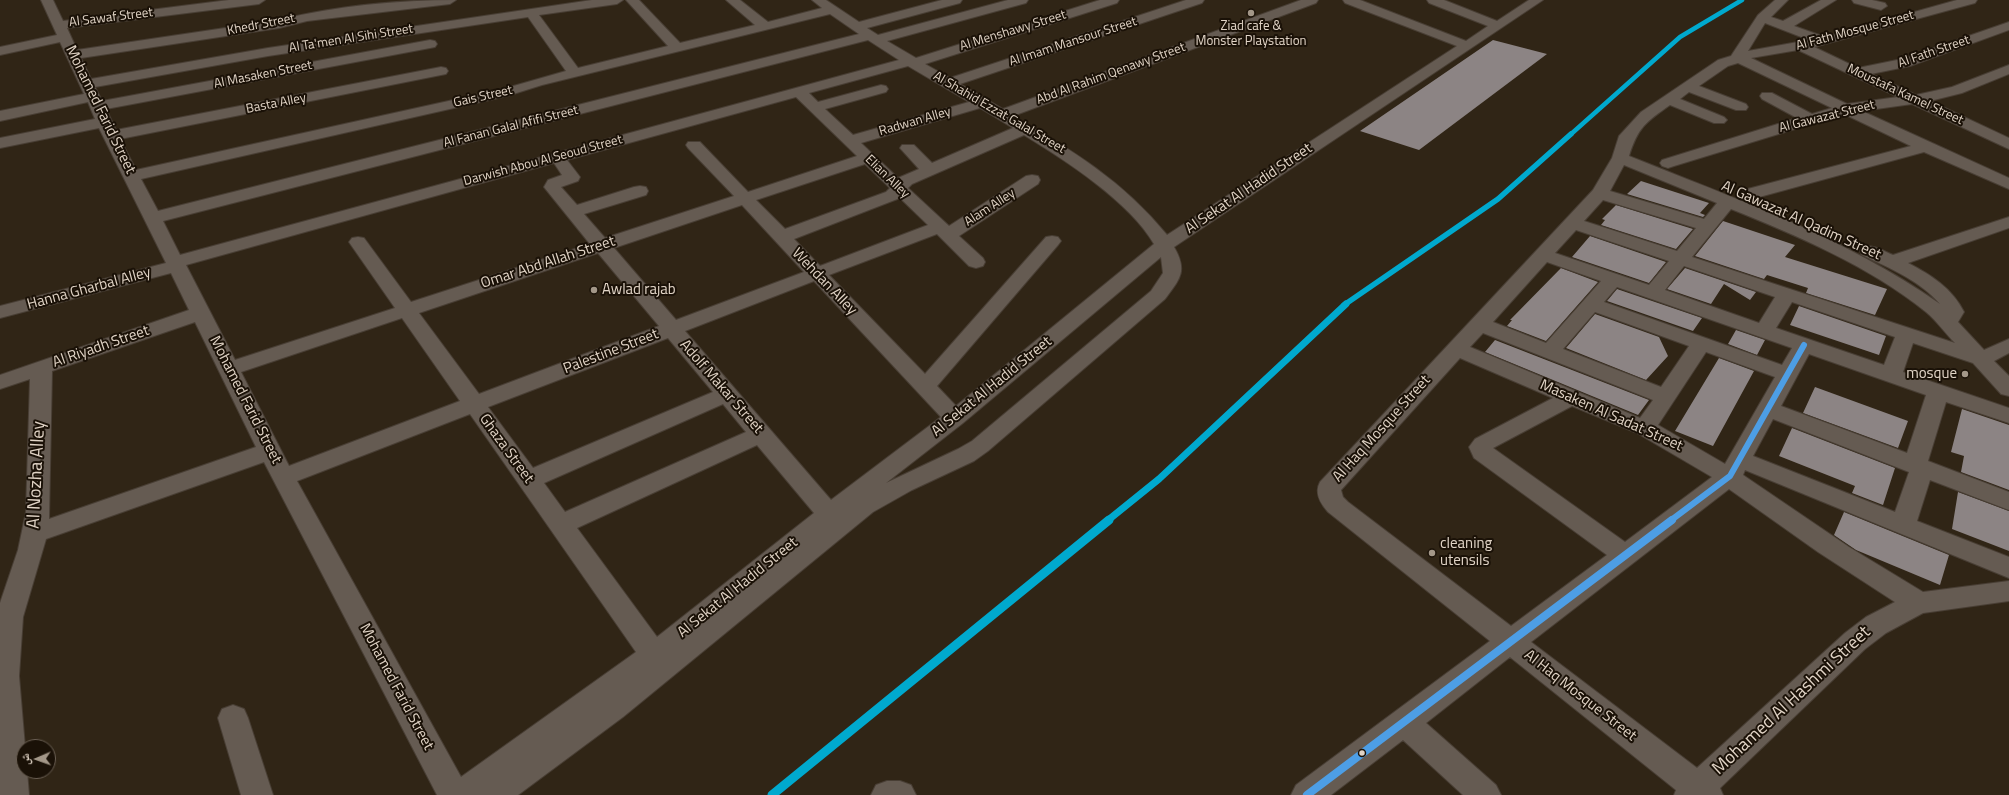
<!DOCTYPE html>
<meta charset="utf-8">
<style>
body{margin:0}
#map{position:relative;width:2009px;height:795px;overflow:hidden;background:#302516;font-family:"Titillium Web","Noto Naskh Arabic",sans-serif}
canvas{display:block}
.north{position:absolute;left:16px;top:739px;width:40px;height:40px;box-sizing:border-box;background:#1a1107;border:1px solid #6a5f53;border-radius:50%;rotate:268deg;font-size:11px;font-weight:700;line-height:16px;text-align:center;color:#e1d4c6}
.north::after{content:'';display:block;margin:auto;width:14px;height:18px;background:#a39788;clip-path:polygon(50% 0,100% 100%,50% 72%,0 100%)}
</style>
<div id="map">
<canvas width="2009" height="795"></canvas>
<div class="north">ش</div>
</div>
<script>
const ctx = document.querySelector('canvas').getContext('2d');
ctx.lineJoin = 'round';
function fill(path, color) {
  ctx.fillStyle = color;
  ctx.fill(path, 'evenodd');
}
function stroke(path, color, width, dash) {
  ctx.strokeStyle = color;
  ctx.lineWidth = width;
  ctx.lineCap = dash ? 'butt' : 'round';
  ctx.setLineDash(dash || []);
  ctx.stroke(path);
}
function write(font, color, halo, rows, align = 'center') {
  ctx.font = font + ' "Titillium Web",sans-serif';
  ctx.lineWidth = 4;
  ctx.setLineDash([]);
  ctx.textBaseline = 'middle';
  ctx.strokeStyle = halo;
  ctx.fillStyle = color;
  for (const [text, x, y, turn = 0] of rows) {
    ctx.save();
    ctx.translate(x, y);
    ctx.rotate((+turn || 0) * Math.PI / 180);
    ctx.textAlign = isNaN(turn) ? turn : align;
    if (halo) ctx.strokeText(text, 0, 0);
    ctx.fillText(text, 0, 0);
    ctx.restore();
  }
}
const building = new Path2D(`
 M1493,40L1547,54L1419,150L1360,131Z
 M1641,181L1709,203L1700,213L1705,215L1703,217L1627,194Z
 M1616,205L1693,229L1676,249L1601,225L1605,220L1602,219Z
 M1723,221L1795,245L1785,257L1887,289L1875,315L1806,293L1808,288L1767,275L1764,279L1695,256Z
 M1590,236L1666,262L1649,283L1572,257Z
 M1561,268L1598,282L1546,341L1507,326L1512,320H1510Z
 M1685,268L1756,292L1750,300L1724,284L1711,304L1667,289Z
 M1617,289L1702,318L1693,331L1607,301Z
 M1799,306L1886,336L1879,355L1790,325Z
 M1595,314L1659,337L1668,356L1646,380L1566,348Z
 M1736,330L1765,340L1757,355L1728,344Z
 M1495,340L1649,400L1638,415L1485,352Z
 M1719,358L1754,371L1713,446L1675,431Z
 M1815,387L1908,421L1898,448L1803,413Z
 M1962,409L2009,425V490L1961,472L1964,456L1951,452Z
 M1792,428L1895,468L1883,505L1852,493L1855,486L1779,456Z
 M1958,492L2009,511V551L1952,529Z
 M1844,512L1949,555L1940,585L1856,550L1834,535Z`);
const minor = new Path2D(`
 M41,0H53L63,21L229,0H265L259,4L67,28L77,50L279,20C336,6 397,0 456,0L450,4L307,21L279,28L81,58L91,79L268,48L592,0H623L617,4L539,15L578,68L668,46L626,0H639L680,43L755,25L726,0H740L768,22L822,8L812,0H826L859,22L942,0H962L960,3L867,28L878,35L1008,0H1028L1026,3L887,41L916,58L1100,0H1119L1117,3L925,64L950,78L1186,0H1204L1202,3L960,84L1003,109L1301,0H1318L1316,3L1013,116C1072,150 1123,181 1167,235L1457,46L1345,3L1343,0H1360L1466,41L1488,26L1429,3L1427,0H1444L1497,21L1529,0H1543L1174,247C1188,271 1180,279 1165,299L988,451L974,461L912,490L873,512L623,717L518,795H437L264,462L46,539L23,617L19,676L25,747L24,771H27L29,795H0V603L18,550L26,512L30,379L0,389V375L189,310L171,273L0,318V306L166,263L99,128L0,148V138L95,119L88,102L0,121V111L84,94L60,42L0,55V47L57,35ZM830,14L859,34L158,211L141,179L507,96L542,85ZM528,17L566,71L503,89L136,170L120,139L441,75L446,74L448,71L446,68L441,67L116,130L106,109L430,48L435,47L437,44L435,41L430,40L102,101L95,87L268,56ZM868,40L899,60L180,255L163,221ZM908,66L969,102L853,135L825,109L886,92L888,89L886,86L881,85L818,102L809,93ZM796,97L857,156L748,192L700,142H688L686,145L688,148L734,196L605,238L584,214L646,195L648,191L646,187L640,186L634,187L577,205L561,187L578,181L580,177L567,160ZM980,108L1013,128L932,163L914,145H902L900,148L919,169L898,178L861,143ZM1024,135C1065,160 1130,202 1154,244L956,406L937,386L1058,245L1061,241L1058,237L1052,236L1046,237L925,374L829,275L937,234L969,266L976,268L983,266L985,262L983,258L959,236L1038,184L1040,180L1038,176L1032,175L1026,176L949,226L908,188L912,184ZM554,163L562,175L548,180L544,187L590,244L411,302L364,238L358,237L352,238L349,242L395,308L235,360L186,265ZM865,164L890,188L886,192L785,229L756,200ZM900,198L928,225L820,266L794,239ZM742,205L804,272L676,320L614,248ZM598,253L659,326L479,394L419,313ZM1161,257L1163,273L1151,291L972,441L958,449L886,483L963,423ZM814,281L941,417L831,500L685,331ZM402,318L460,401L289,466L241,372ZM195,322L256,447L49,519L52,371ZM668,338L713,392L533,468L488,407ZM723,404L746,432L565,512L544,483ZM470,414L636,652L461,777L297,481ZM757,445L814,513L657,637L577,528Z
 M1775,0H1788L1771,17L1783,21L1821,0H1836L1794,26L1825,37L1957,0H1977L1975,3L1814,47L1858,68L1902,59L2009,22V30L1910,66L1871,74L1916,95L1952,87L2009,65V74L1962,93L1930,101L2009,138V149L1912,104L1862,111L2009,178V189L1924,152L1752,199L1746,200L1740,199L1737,195L1740,191L1911,146L1844,114L1674,166L1668,168L1662,166L1660,163L1662,160L1797,118L1762,99L1760,96L1762,93H1772L1812,114L1832,108L1738,63L1728,66L1699,86L1746,104L1748,107L1746,110H1736L1689,92L1680,99L1724,117L1727,120L1724,123H1714L1670,105C1646,122 1638,127 1629,156C1736,199 1845,237 1940,304C1920,281 1890,268 1862,255L1860,251L1862,247C1874,244 1883,251 1893,255L2009,217V228L1908,263C1931,275 1952,288 1964,312L1958,322L1984,350L2009,339V353L1994,361L2009,376V396L2001,394L1973,363L1913,343L1903,372L2009,408V423L1946,402L1928,461L2009,492V510L1930,480L1917,521L2009,557V578L1745,470L1743,475L1849,547L1923,592L2009,581V601L1923,613L1886,633L1865,649L1720,788L1723,795H1674L1676,790L1510,657L1426,723L1496,785L1501,795H1463L1403,740L1331,795H1291L1296,785L1490,641L1328,512C1320,503 1314,493 1320,482L1593,190L1612,158L1619,136L1641,112L1718,60L1731,56L1758,15ZM1765,23L1809,40L1748,51ZM1798,50L1898,97L1847,104L1751,58ZM1624,165L1717,203L1704,219L1610,191ZM1603,200L1696,228L1677,251L1584,221ZM1731,209C1798,236 1869,266 1926,312C1937,321 1945,333 1955,343L1692,257ZM1576,230L1669,261L1649,285L1555,253ZM1547,262L1601,281L1546,343L1493,322ZM1684,266L1775,297L1759,323L1665,290ZM1617,287L1792,348L1782,365L1604,302ZM1792,302L1895,337L1884,365L1776,328ZM1595,312L1689,346L1661,387L1563,349ZM1483,333L1653,400L1640,418L1470,347ZM1706,352L1775,377L1725,464L1658,425ZM1809,354L1926,395L1907,453L1781,406ZM1460,358L1553,398L1475,439L1469,447L1474,458L1607,555L1511,626L1348,502L1343,497L1341,490ZM1572,406L1637,433L1712,477L1625,542L1493,448ZM1773,419L1909,472L1895,512L1753,456ZM1729,489L1818,552L1895,602L1866,617L1845,633L1697,768L1531,642Z
 M1852,0H1872L1885,3L1887,6L1881,10L1854,3Z
 M233,705L244,709L248,718L273,795H241L218,718L222,709Z
 M887,781H900L911,785L916,795H871L876,785Z`);
const bus1Far1 = new Path2D(`
 M1670,521L1730,476L1804,345`);
const bus1 = new Path2D(`
 M1307,795L1672,520`);
const rail1Far3 = new Path2D(`
 M1570,135L1680,37L1742,0`);
const rail1Far2 = new Path2D(`
 M1344,305L1498,199L1571,134`);
const rail1Far1 = new Path2D(`
 M1107,521L1159,479L1346,304`);
const rail1 = new Path2D(`
 M772,795L1109,520`);
const markers = [
 [1251,13,4,"#a39788"],
 [594,290,4,"#a39788"],
 [1965,374,4,"#a39788"],
 [1432,553,4,"#a39788"],
 [1362,753,3.5,"#e1d4c6"]
];
const farStreetnames = [
 ["Al Sawaf Street",111,18,-7],
 ["Khedr Street",261,25,-11],
 ["Al Menshawy Street",1013,31,-17],
 ["Al Fath Mosque Street",1855,31,-15],
 ["Al Ta'men Al Sihi Street",351,39,-9],
 ["Al Imam Mansour Street",1073,42,-18],
 ["Al Fath Street",1934,52,-19],
 ["Abd Al Rahim Qenawy Street",1111,74,-20],
 ["Al Masaken Street",263,75,-11],
 ["Moustafa Kamel Street",1905,95,25],
 ["Gais Street",483,97,-13],
 ["Basta Alley",276,104,-11],
 ["Al Shahid Ezzat Galal Street",999,113,30],
 ["Al Gawazat Street",1827,117,-14],
 ["Radwan Alley",915,122,-16],
 ["Al Fanan Galal Afifi Street",511,127,-14],
 ["Darwish Abou Al Seoud Street",543,161,-15],
 ["Elian Alley",887,177,44],
 ["Alam Alley",990,208,-33]
];
const farPoinames = [
 ["Ziad cafe &",1251,27],
 ["Monster Playstation",1251,42]
];
const streetNames = [
 ["Mohamed Farid Street",100,110,64],
 ["Al Sekat Al Hadid Street",1249,189,-34],
 ["Al Gawazat Al Qadim Street",1801,221,24],
 ["Omar Abd Allah Street",548,263,-18],
 ["Wehdan Alley",824,282,46],
 ["Hanna Gharbal Alley",89,289,-15],
 ["Al Riyadh Street",101,347,-19],
 ["Palestine Street",611,352,-21],
 ["Adolf Makar Street",721,387,49],
 ["Al Sekat Al Hadid Street",992,387,-39],
 ["Mohamed Farid Street",245,400,63],
 ["Masaken Al Sadat Street",1611,416,24],
 ["Al Haq Mosque Street",1382,429,-48],
 ["Ghaza Street",506,449,54],
 ["Al Sekat Al Hadid Street",738,588,-39],
 ["Mohamed Farid Street",396,687,62],
 ["Al Haq Mosque Street",1580,696,38]
];
const poiNames = [
 ["Awlad rajab",602,290],
 ["mosque",1957,374,"right"],
 ["cleaning",1440,544],
 ["utensils",1440,561]
];
const nearStreetnames = [
 ["Al Nozha Alley",37,475,-87],
 ["Mohamed Al Hashmi Street",1792,701,-43]
];
fill(building, '#8c8484');
stroke(minor, '#483e34', 2);
fill(minor, '#655b52');
stroke(bus1Far1, '#4d9ee5', 6);
stroke(bus1, '#4d9ee5', 8);
stroke(rail1Far3, '#00a9ce', 4.5);
stroke(rail1Far2, '#00a9ce', 5.5);
stroke(rail1Far1, '#00a9ce', 7);
stroke(rail1, '#00a9ce', 9);
for (const [x, y, r, color] of markers) {
  const dot = new Path2D();
  dot.arc(x, y, r, 0, 2 * Math.PI);
  ctx.fillStyle = color;
  ctx.fill(dot);
  stroke(dot, '#1a1107', 1.5);
}
write('13px', '#e1d4c6', '#1a1107', farStreetnames);
write('13px', '#e1d4c6', '#1a1107', farPoinames);
write('15px', '#e1d4c6', '#1a1107', streetNames);
write('15px', '#e1d4c6', '#1a1107', poiNames, 'left');
write('18px', '#e1d4c6', '#1a1107', nearStreetnames);
</script>
